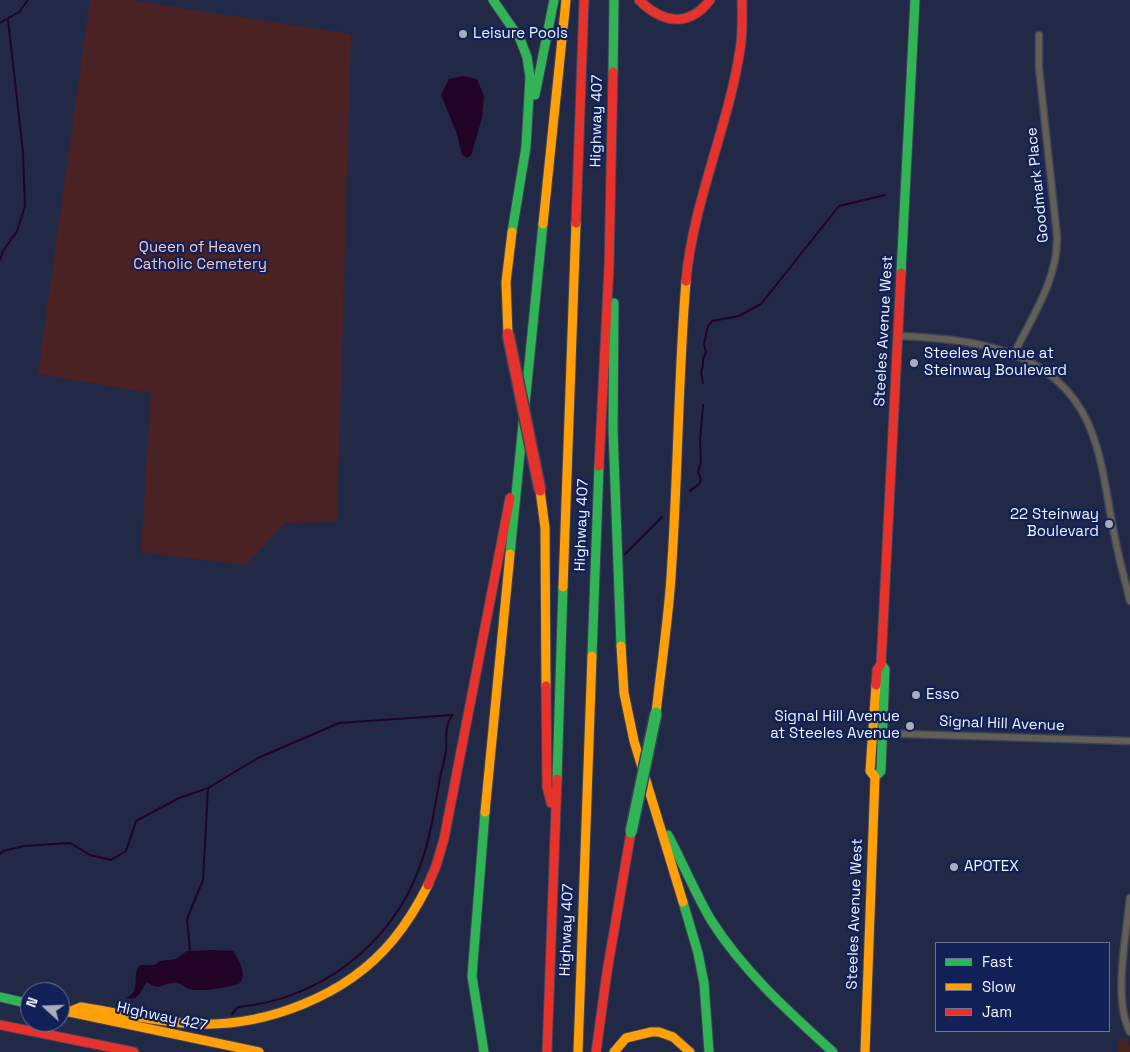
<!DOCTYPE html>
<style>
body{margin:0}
#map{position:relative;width:1130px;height:1052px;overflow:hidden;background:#212947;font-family:"Space Grotesk",sans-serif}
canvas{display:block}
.legend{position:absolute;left:935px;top:942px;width:175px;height:90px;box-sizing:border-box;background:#112157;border:1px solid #6a7598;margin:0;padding:6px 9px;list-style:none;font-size:15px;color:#f0f3fa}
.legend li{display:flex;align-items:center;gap:10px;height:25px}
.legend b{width:25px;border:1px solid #6a7598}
.north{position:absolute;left:20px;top:982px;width:50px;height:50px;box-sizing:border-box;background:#112157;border:1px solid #6a7598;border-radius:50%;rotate:290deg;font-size:14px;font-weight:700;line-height:20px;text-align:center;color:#f0f3fa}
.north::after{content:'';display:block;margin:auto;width:18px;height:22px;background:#a8acbb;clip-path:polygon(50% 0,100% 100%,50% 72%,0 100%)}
</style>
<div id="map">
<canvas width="1130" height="1052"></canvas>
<ul class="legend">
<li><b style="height:6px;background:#30b455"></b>Fast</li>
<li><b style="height:6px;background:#ff9f0a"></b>Slow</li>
<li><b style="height:6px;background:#e5322d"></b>Jam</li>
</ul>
<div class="north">N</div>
</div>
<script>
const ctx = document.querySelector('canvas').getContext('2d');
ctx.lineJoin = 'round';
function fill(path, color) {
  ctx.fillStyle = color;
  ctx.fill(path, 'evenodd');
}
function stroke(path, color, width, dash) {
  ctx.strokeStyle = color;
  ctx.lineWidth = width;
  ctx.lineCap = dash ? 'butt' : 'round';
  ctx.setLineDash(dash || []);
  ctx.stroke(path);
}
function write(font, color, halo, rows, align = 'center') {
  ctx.font = font + ' "Space Grotesk",sans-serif';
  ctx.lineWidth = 4.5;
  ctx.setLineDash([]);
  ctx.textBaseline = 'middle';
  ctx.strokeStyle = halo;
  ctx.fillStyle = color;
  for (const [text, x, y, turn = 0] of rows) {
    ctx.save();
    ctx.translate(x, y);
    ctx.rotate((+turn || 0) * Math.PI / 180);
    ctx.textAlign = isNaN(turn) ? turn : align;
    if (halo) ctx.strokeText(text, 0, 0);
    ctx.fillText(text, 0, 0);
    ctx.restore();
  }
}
const green = new Path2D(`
 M90,0H129L351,34L337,522L285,523L246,565L141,552L151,393L38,374Z
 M1124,1037L1130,1047V1052H1118L1119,1039Z`);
const water = new Path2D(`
 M463,76L477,79L484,96L482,118L471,156L467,158L462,155L457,134L441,95L449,79Z
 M215,950L233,951C239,960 247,973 240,983C229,988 200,992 189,989C184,987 181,983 175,983C161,982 161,993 147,982C141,990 139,1002 126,998C143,989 130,977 140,965H154L160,961L176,959L187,951Z`);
const stream = new Path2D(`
 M0,23L19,12L28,0
 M0,260L3,251L17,231L25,206L23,152L8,20
 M703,383L701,372L703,366V359L706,352L704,344L708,326L712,321L739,316L761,304L839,206L885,195
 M690,491L700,483L701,479L698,472L701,462L700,441L703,405
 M625,554L662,517
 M0,854L3,851L24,846L70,843L90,855L111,860L126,851L136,821L179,798L208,788L258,758L339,723L453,715
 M190,951L187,919L203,880L208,788
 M232,1014L238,1007C321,999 392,944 420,866C431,837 435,804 441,773C443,766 445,758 446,751C447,739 444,724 453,715`);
const street = new Path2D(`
 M899,336C971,339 1054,348 1088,423C1104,459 1107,501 1115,538C1119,560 1125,580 1130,601
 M1014,354C1032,316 1058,280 1057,236L1039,68V35
 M873,733L1130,741
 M1130,898C1126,935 1113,1001 1130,1032`);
const fast = new Path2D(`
 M493,0L520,39L527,57L530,77L526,147L512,232
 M613,72L614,0
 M535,95L554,0
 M901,273L915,0
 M614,303L613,430L621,646
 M510,554L543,224
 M592,656L599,466
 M875,777L881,771L885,669L881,664
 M557,779L563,587
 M668,835C683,863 695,893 711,920C743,971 789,1012 833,1052
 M683,902L698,953L704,983L709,1052
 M0,997L30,1004
 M484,1052L472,976L485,812`);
const slow = new Path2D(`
 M543,224L566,0
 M508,334L506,282L512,232
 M540,490L545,528L546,686
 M563,587L576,223
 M621,646L624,693L634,741L683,902
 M656,713C661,668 668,622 671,577C678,478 678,379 686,281
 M485,812L510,554
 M60,1010L259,1052
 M69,1012L81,1007C118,1013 156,1022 194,1024C266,1027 347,996 393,940C407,923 418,905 428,885
 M578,1052L592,656
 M614,1052L626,1038L651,1032H659L673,1037L690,1052
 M865,1052L875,777L870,771L876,685`);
const jam = new Path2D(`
 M639,0C662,23 689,28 710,0
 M576,223L584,0
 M686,281C693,202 728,128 740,50C743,34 742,16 742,0
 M599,466L609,267L613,72
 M876,685L877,670L881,664L901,273
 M546,686L547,787L551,803
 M428,885L436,866L444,839L510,498
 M0,1025L134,1052
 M547,1052L557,779
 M596,1052L607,972L631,832`);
const fastBridge = new Path2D(`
 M631,832L656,713`);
const jamBridge = new Path2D(`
 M508,334L540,490`);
const markers = [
 [463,34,5,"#a8acbb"],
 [914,363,5,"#a8acbb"],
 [1109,524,5,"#a8acbb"],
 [916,695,5,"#a8acbb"],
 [910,726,5,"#a8acbb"],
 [954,867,5,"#a8acbb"]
];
const poiNames = [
 ["Leisure Pools",473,34],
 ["Steeles Avenue at",924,354],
 ["Steinway Boulevard",924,371],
 ["22 Steinway",1099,515,"right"],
 ["Boulevard",1099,532,"right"],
 ["Esso",926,695],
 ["Signal Hill Avenue",900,717,"right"],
 ["at Steeles Avenue",900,734,"right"],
 ["APOTEX",964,867]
];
const streetNames = [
 ["Highway 407",597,121,-89],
 ["Goodmark Place",1038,185,-96],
 ["Steeles Avenue West",884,331,-87],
 ["Highway 407",582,525,-88],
 ["Signal Hill Avenue",1002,724,2],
 ["Steeles Avenue West",855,914,-88],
 ["Highway 407",567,930,-88],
 ["Highway 427",162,1017,12]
];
const parkNames = [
 ["Queen of Heaven",200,248],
 ["Catholic Cemetery",200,265]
];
fill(green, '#4b2223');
fill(water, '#210425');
stroke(stream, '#210425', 2);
stroke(street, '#3d4359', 9);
stroke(fast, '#3d4359', 11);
stroke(slow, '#3d4359', 11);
stroke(jam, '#3d4359', 11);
stroke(street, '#635f56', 6);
stroke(fast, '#30b455', 9);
stroke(slow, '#ff9f0a', 9);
stroke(jam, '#e5322d', 9);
stroke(fastBridge, '#3d4359', 14, []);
stroke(jamBridge, '#3d4359', 14, []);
stroke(fastBridge, '#30b455', 11);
stroke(jamBridge, '#e5322d', 11);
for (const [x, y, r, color] of markers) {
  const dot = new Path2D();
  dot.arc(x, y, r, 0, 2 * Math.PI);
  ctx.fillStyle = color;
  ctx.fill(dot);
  stroke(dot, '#112157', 2);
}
write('15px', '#f0f3fa', '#112157', poiNames, 'left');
write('15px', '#f0f3fa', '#112157', streetNames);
write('15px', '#f4c7c1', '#112157', parkNames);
</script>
